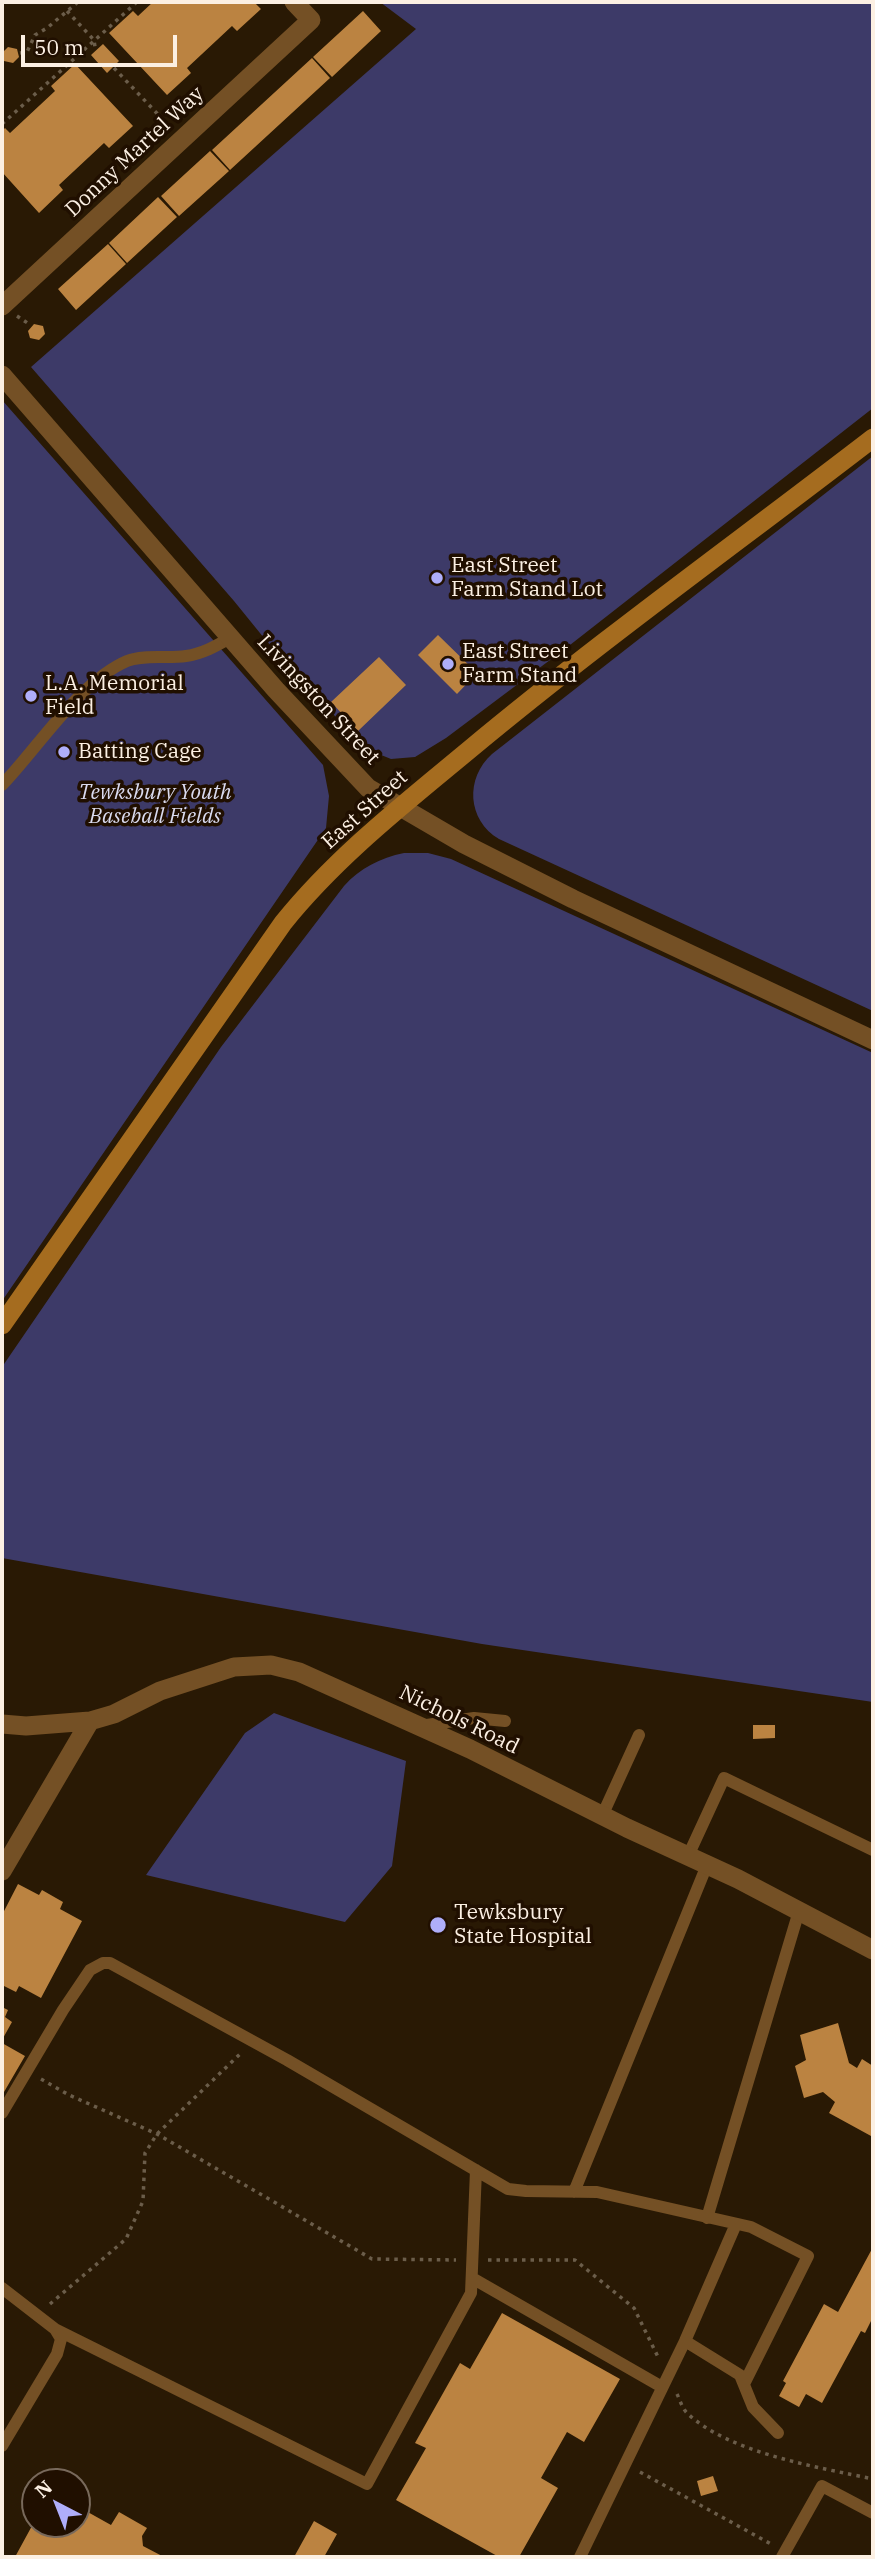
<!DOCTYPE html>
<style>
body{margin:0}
#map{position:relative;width:875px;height:2559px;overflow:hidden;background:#291904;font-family:"IBM Plex Serif",serif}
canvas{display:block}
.frame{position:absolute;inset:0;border:4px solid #fcf0e3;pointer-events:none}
.north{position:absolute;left:21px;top:2468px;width:70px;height:70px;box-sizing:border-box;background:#200f00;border:2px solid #78695b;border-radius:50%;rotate:318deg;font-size:19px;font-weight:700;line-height:28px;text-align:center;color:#fcf0e3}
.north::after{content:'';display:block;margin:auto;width:24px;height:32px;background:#afaefa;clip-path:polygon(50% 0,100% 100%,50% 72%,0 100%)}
.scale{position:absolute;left:21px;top:35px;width:156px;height:32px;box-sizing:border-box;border:4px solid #fcf0e3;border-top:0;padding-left:9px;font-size:21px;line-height:24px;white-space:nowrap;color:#fcf0e3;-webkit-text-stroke:5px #200f00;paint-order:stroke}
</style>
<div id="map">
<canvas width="875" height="2559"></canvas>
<div class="frame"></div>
<div class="north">N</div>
<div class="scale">50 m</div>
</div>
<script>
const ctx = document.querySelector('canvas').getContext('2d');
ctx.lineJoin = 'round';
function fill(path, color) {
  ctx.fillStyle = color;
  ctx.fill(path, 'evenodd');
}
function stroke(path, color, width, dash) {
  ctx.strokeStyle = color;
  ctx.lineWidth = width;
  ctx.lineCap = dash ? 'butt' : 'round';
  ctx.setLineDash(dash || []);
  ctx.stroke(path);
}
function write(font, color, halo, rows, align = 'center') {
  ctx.font = font + ' "IBM Plex Serif",serif';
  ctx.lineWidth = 7;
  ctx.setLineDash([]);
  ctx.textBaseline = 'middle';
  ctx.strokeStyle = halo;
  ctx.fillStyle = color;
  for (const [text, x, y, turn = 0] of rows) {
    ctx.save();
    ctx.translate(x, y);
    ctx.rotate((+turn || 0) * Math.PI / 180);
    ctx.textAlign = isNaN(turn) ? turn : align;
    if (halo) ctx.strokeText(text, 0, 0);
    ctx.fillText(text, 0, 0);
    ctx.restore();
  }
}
const green = new Path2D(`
 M380,2H873V408L570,645L446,738L415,757L391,759L364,748L264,638L234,601L31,367L416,29Z
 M2,400L323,765L329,796L326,828L2,1301Z
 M873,456V1011L499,839C467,820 465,778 492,754Z
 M404,853H428L451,859L873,1053V1702L482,1644L2,1558V1367L221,1047L344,886C360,868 380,858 404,853Z
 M274,1713L406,1761L392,1866L345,1922L146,1875L245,1733Z`);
const building = new Path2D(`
 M153,2H254L261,9L237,31L232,26L187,68L191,73L167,95L109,33L133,11L138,16Z
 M363,11L381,31L332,77L313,57Z
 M103,44L119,61L107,73L91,55Z
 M8,47L17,49L19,57L13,63L4,61L2,53Z
 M312,58L330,78L230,170L212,150Z
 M75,64L133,126L109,148L104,143L59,185L63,190L39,213L2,172V131L5,128L10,133L55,91L51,86Z
 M210,151L229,171L179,216L161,196Z
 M158,197L177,217L127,263L109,243Z
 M108,244L126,264L76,310L58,289Z
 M34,324L43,326L45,334L39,340L30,338L28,331Z
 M438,635L477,673L457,694L418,655Z
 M379,657L406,685L358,731L331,702Z
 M753,1725H775V1738L753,1739Z
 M18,1884L39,1895L42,1890L63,1902L60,1909L82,1921L41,1998L19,1986L16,1992L2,1985V1915Z
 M2,2007L8,2010L5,2017L12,2022L2,2040Z
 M838,2023L849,2063L857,2068L862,2059L873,2066V2133L871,2136L829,2113L835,2102L823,2092L804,2098L795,2066L806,2060L800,2035Z
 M2,2043L25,2056L4,2092L2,2091Z
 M873,2247V2317L865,2333L861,2331L822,2403L806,2394L799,2407L779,2396L786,2383L783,2381L824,2304L838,2312Z
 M502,2313L620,2379L584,2442L567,2432L541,2478L558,2488L519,2557H499L396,2500L426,2448L415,2443L460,2363L470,2369Z
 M713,2476L718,2491L701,2496L697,2481Z
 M77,2489L84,2493L77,2505Z
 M77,2506L111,2525L119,2512L147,2528L142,2536L143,2546L164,2557H15L33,2524H77Z
 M314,2521L337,2534L324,2557H294Z`);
const path = new Path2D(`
 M67,11L94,40L95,47
 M20,53L27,52L35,35L47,28L78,2
 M114,68L168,125
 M2,124L137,2
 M17,316L29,324
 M41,2079L69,2095L157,2134L372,2259L456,2260
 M488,2260H575L634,2308L659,2359
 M50,2304L126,2239L143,2201L145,2153L157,2134L240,2054
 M677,2394C680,2400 682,2408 687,2413C729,2453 817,2467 873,2479
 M640,2472L771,2544`);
const service = new Path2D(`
 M2,785C37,749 80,681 127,661C145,654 167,659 186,656C202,654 216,646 230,638
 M420,1726L474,1718L505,1721
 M602,1816L639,1735
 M688,1856L724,1778L873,1850
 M2,2113L63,2010L90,1970L103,1963H110L287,2060L508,2189L526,2191L597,2192L751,2227L808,2256L744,2384
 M574,2192L707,1865
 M707,2218L799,1911
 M472,2278L662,2387
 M2,2288L55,2329L367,2484L471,2293L476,2170
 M685,2341L740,2375L753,2407L778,2433
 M2,2446L57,2354L61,2339L55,2329
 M580,2557L685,2341L736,2224
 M782,2557L822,2486L873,2513`);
const minor = new Path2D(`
 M2,306L311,20L294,2
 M2,1724L26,1726L90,1721L114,1714L160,1691L234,1667L271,1665L299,1672L470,1749L627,1828L738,1879L873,1950
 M2,1871L90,1721`);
const tertiary = new Path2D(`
 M2,375L276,690L368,788L464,844L573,899L873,1040`);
const secondary = new Path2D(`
 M2,1325L283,923C336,857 404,804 469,750C600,641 738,542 873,438`);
const markers = [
 [437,578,7,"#afaefa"],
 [448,664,7,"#afaefa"],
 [31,696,7,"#afaefa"],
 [64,752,7,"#afaefa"],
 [438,1925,9,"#afaefa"]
];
const streetNames = [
 ["Donny Martel Way",135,152,-43],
 ["Livingston Street",318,700,47],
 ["East Street",365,810,-42],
 ["Nichols Road",459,1720,26]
];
const poiNames = [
 ["East Street",451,566],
 ["Farm Stand Lot",451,590],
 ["East Street",462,652],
 ["Farm Stand",462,676],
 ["L.A. Memorial",45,684],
 ["Field",45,708],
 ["Batting Cage",78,752],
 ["Tewksbury",454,1913],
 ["State Hospital",454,1937]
];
const parkNames = [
 ["Tewksbury Youth",155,793],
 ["Baseball Fields",155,817]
];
fill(green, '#3d3a68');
fill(building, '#bb8341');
stroke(path, '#6b5d4a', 3.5, [3.5, 5]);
stroke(service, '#745025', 12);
stroke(minor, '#745025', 19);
stroke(tertiary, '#745025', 19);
stroke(secondary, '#a56c1f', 19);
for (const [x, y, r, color] of markers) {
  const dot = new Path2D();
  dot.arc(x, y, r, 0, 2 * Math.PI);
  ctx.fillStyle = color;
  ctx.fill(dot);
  stroke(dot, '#200f00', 2.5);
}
write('21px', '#fcf0e3', '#200f00', streetNames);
write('21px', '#fcf0e3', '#200f00', poiNames, 'left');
write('italic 21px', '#dadbef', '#200f00', parkNames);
</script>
